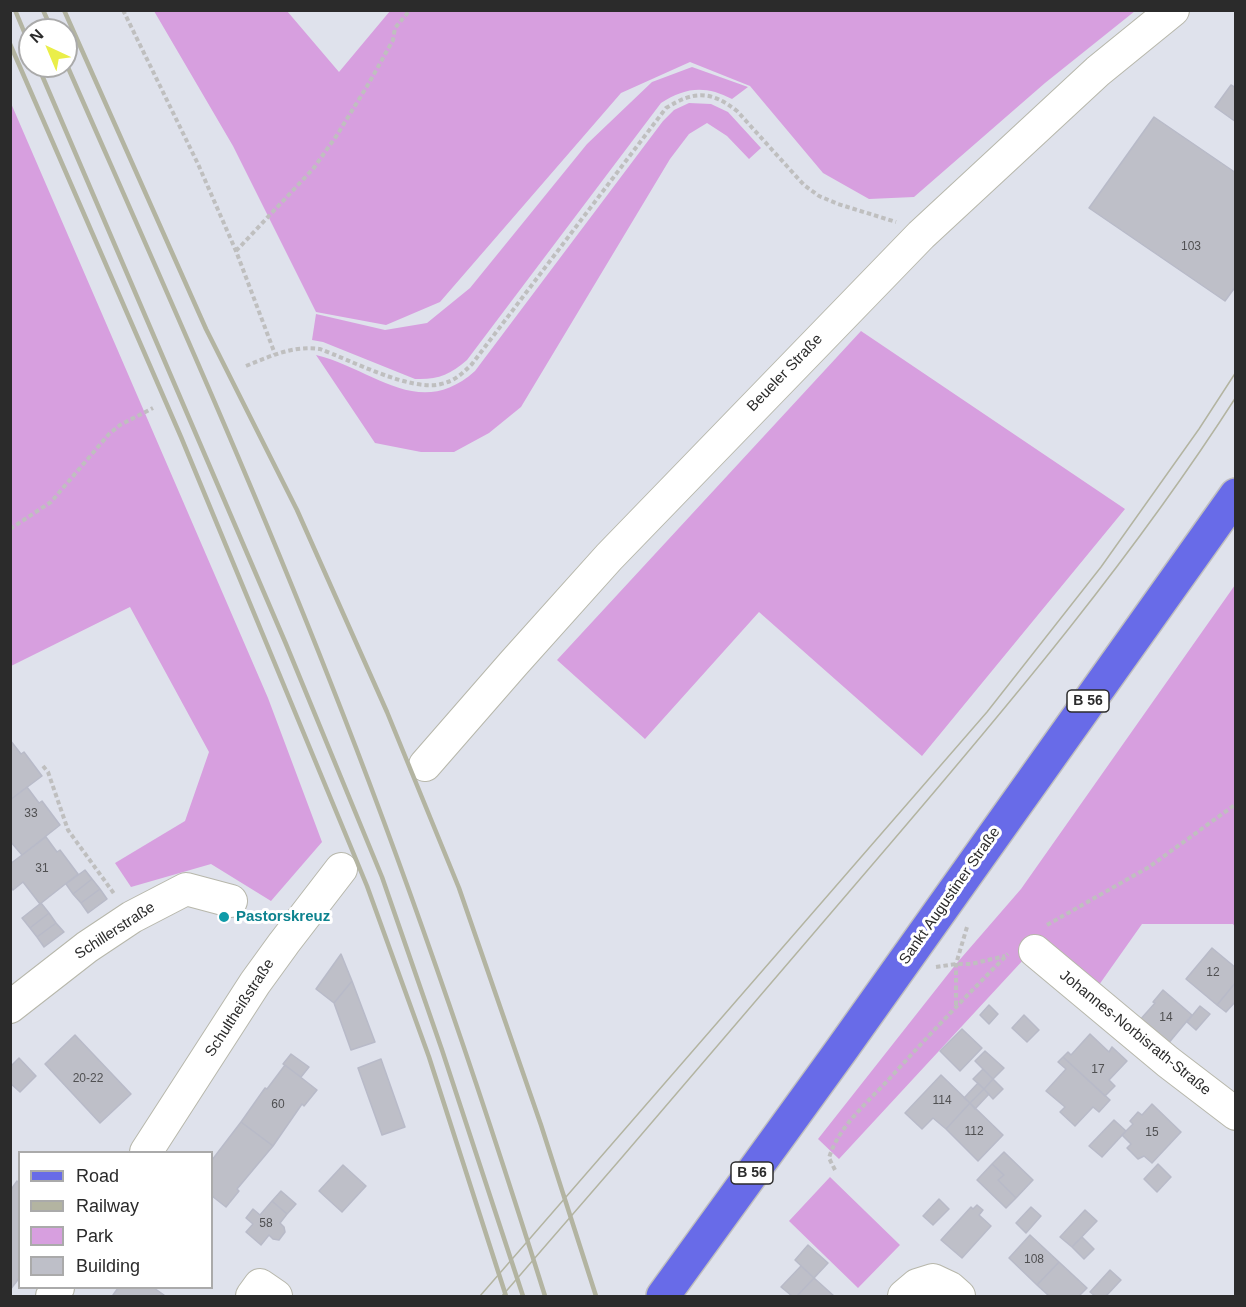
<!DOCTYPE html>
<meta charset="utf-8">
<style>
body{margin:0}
#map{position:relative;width:1246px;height:1307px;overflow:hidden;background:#dfe2ec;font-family:Arial,sans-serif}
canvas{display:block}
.frame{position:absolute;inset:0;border:12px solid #2b2b2b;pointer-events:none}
.legend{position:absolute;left:18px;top:1151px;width:195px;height:138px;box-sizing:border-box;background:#fff;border:2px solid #aaa;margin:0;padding:8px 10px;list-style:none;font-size:18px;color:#2b2b2b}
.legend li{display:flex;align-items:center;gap:12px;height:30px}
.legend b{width:30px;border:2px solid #aaa}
.north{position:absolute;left:18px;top:18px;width:60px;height:60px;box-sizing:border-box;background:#fff;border:2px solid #aaa;border-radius:50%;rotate:316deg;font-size:16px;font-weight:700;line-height:24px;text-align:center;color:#2b2b2b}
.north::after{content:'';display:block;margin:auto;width:21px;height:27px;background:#eaee49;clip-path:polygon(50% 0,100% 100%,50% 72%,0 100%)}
</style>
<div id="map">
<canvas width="1246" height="1307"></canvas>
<div class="frame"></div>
<ul class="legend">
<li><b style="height:8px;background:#686be8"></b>Road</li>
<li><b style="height:8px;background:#b3b4a1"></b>Railway</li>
<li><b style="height:16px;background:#d79fdf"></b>Park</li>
<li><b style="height:16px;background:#bebfc8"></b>Building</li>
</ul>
<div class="north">N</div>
</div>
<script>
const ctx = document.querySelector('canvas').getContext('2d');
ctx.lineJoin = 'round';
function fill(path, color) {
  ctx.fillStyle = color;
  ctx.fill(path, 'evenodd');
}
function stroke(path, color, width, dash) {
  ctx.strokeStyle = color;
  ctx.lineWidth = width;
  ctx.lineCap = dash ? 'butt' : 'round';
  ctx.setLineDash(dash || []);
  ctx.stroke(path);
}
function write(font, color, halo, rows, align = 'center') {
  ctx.font = font + ' Arial,sans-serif';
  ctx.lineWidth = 6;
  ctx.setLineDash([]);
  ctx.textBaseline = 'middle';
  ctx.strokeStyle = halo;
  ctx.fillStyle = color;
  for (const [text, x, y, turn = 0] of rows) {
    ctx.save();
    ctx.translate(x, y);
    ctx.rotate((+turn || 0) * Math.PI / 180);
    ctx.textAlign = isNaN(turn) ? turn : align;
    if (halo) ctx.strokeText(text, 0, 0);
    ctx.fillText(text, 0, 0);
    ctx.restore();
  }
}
const green = new Path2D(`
 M154,11H287L339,72L390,11H1135L1045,83L914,197L869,199L823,173L750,86L690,62L621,93L440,302L386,325L316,312L233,146Z
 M692,67L748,87L732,99C706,85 685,87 661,103L467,360C450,375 437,380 415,379L323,342L312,340L316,314L385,330L427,323L470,288L587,144L652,82Z
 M10,101L268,698L322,842L271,901L211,864L131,887L115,863L185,821L209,752L130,607L11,666Z
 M689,103L711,104L728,112L761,148L749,159L727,136L707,123L689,134L670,159L521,407L489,433L454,452H421L375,443L316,355C374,369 419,421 475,371L663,121L674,110Z
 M861,331L1125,509L922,756L759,612L645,739L557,660Z
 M1235,585V927L1233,924H1142L1094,992L1037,945L839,1159L818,1139L956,964L1021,889Z
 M830,1177L900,1245L858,1288L789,1221Z`);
const building = new Path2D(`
 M1231,85L1236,88V122L1215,107Z
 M1154,117L1236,173V286L1225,301L1089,208Z
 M10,740L21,754L24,752L42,776L10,800Z
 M27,787L39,803L42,801L60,825L22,855L10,841V800Z
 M46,837L57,852L60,850L78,874L40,904L23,882L13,890L10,886V864Z
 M85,870L92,879L73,894L66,884Z
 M92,879L100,889L81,903L73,894Z
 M100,889L107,899L88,913L81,903Z
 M41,903L49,913L30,928L22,918Z
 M49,913L56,923L37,937L30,928Z
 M56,923L64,932L44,947L37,937Z
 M1212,948L1236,968V982L1217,1005L1186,979Z
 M341,954L352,981L334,1003L316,989Z
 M352,981L375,1042L351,1050L334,1003Z
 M1236,982V1001L1226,1012L1217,1005Z
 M1163,990L1192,1015L1167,1045L1139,1021L1155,1003L1153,1002Z
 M989,1005L998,1014L989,1024L980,1015Z
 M1200,1006L1210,1014L1196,1030L1187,1022Z
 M1024,1015L1039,1030L1027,1042L1012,1028Z
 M962,1029L982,1048L960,1071L940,1051Z
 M1090,1034L1109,1052L1112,1047L1127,1061L1109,1080L1115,1086L1105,1096L1063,1057L1068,1052L1071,1055Z
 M75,1035L131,1094L100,1123L45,1064Z
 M985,1051L1004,1068L993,1079L975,1061Z
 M291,1054L309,1067L301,1077L283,1064Z
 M1063,1057L1110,1100L1099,1112L1093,1107L1075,1126L1060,1112L1065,1107L1046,1091L1066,1069L1058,1062Z
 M19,1058L36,1076L20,1092L10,1083V1067Z
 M381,1059L405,1127L382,1135L358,1068Z
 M285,1065L317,1090L304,1106L302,1104L273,1146L241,1122L265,1088L267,1089Z
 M983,1069L993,1079L984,1089L973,1079Z
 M941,1075L970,1103L946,1129L933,1118L922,1129L905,1113Z
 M993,1079L1003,1089L993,1099L984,1089Z
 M978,1083L984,1089L970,1103L964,1098Z
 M984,1089L989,1094L975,1109L970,1103Z
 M970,1103L1003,1135L978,1161L946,1129Z
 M1152,1104L1181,1132L1152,1163L1144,1156L1138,1159L1127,1148L1131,1144L1122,1135L1133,1124L1130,1121L1138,1112L1142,1115Z
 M1114,1120L1126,1131L1102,1157L1089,1146Z
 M241,1122L273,1146L237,1189L239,1191L226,1207L212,1196V1160Z
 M1004,1152L1033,1180L1016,1198L998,1180L1004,1175L992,1164Z
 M992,1164L1004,1175L998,1180L1016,1198L1006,1208L977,1180Z
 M1158,1164L1171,1177L1157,1192L1144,1179Z
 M343,1165L366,1186L342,1212L319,1191Z
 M17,1181L20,1183V1277L10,1290V1191Z
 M281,1191L296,1204L287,1214L272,1201Z
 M939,1199L949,1209L933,1225L923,1216Z
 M272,1201L287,1214L280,1223L284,1227L285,1232L279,1240L273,1239L269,1235L261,1245L246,1232L253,1224L246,1218L253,1209L260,1215Z
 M977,1205L983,1210L979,1215L991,1226L962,1258L941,1240L971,1207L973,1209Z
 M1031,1207L1041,1216L1026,1233L1016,1223Z
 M1085,1210L1097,1221L1072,1247L1060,1237Z
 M1030,1235L1059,1262L1037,1285L1009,1258Z
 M1082,1237L1094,1249L1084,1259L1072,1247Z
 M808,1245L828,1263L814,1278L795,1260Z
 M1059,1262L1087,1288L1079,1296H1049L1037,1285Z
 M801,1266L814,1278L797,1296H792L781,1287Z
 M1110,1270L1121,1280L1106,1296H1095L1090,1292Z
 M814,1278L834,1296H797Z
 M118,1288H154L164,1295L163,1296H115L113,1295Z`);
const path = new Path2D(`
 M123,10L198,164L236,251L275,354
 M236,251L313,169L337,135L369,83L393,40L395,28L410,10
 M246,366C270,356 295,345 320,349C350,360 411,392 441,384C455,381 463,373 472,364L666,108C694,91 710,90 737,111L804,185L819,196L838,204L896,222
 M10,529L51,502L109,434L120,425L153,408
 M43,766L48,772L68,830L115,895
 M1047,925L1149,867L1236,804
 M936,967L956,964H971L1005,956
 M956,1005V964L967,927
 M835,1170L829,1158C838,1127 868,1102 890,1078C928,1036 967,995 1008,954`);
const minor = new Path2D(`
 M425,765L513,664L609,557L921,235L1098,71L1173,10
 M1035,951L1168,1062L1236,1114
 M10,1007L87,947L132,917L186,889L231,901
 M146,1152L255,983L284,943L341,869
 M52,1296L58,1288
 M252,1296L260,1285L276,1296
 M904,1296L917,1285L933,1280L950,1288L959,1296`);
const major = new Path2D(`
 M663,1296L842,1049L1236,495`);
const tram = new Path2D(`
 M480,1296L987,712L1101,567L1199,429L1236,372
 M502,1296C632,1146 761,996 890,844C1012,701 1134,556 1236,397`);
const rail = new Path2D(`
 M15,10L30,46
 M43,10L52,30
 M64,10L206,329L297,510L387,712L459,888L541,1125L596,1296
 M10,44L181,437L367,886L429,1057L506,1296
 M66,63C156,268 248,472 330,681C410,883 480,1089 545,1296
 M38,66L286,644L382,877L442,1050L523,1296`);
const markers = [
 [224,917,6,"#0f9aa8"]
];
const numberNames = [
 ["103",1191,247],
 ["33",31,814],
 ["31",42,869],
 ["12",1213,973],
 ["14",1166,1018],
 ["17",1098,1070],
 ["20-22",88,1079],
 ["114",942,1101],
 ["60",278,1105],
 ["112",974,1132],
 ["15",1152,1133],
 ["58",266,1224],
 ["108",1034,1260]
];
const shields = [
 [1088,701,42],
 [752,1173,42]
];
const shieldNames = [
 ["B 56",1088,701],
 ["B 56",752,1173]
];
const streetNames = [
 ["Beueler Straße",785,373,-46],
 ["Sankt Augustiner Straße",950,896,-55],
 ["Schillerstraße",115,931,-33],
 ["Schultheißstraße",240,1008,-57],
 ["Johannes-Norbisrath-Straße",1135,1033,39]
];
const cultureNames = [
 ["Pastorskreuz",236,917]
];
fill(green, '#d79fdf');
fill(building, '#bebfc8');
stroke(building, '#b8bac8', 1.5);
stroke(minor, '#b7b7ab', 34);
stroke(major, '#bfbfbf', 36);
stroke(path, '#bfbfbf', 4, [4.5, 3]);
stroke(minor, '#fff', 32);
stroke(major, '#686be8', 33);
stroke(tram, '#b3b4a1', 1.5);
stroke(rail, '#b3b4a1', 4.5);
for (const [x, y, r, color] of markers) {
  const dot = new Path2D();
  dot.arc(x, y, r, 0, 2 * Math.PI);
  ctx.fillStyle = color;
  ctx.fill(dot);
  stroke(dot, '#fff', 2);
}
write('12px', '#505052', null, numberNames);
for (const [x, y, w] of shields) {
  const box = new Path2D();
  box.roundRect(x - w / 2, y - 11, w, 22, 4.5);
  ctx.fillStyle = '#fff';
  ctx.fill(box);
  stroke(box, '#2b2b2b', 1.5);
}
write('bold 14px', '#2b2b2b', null, shieldNames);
write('15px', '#2b2b2b', '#fff', streetNames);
write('bold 15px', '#0d838f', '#fff', cultureNames, 'left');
</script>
